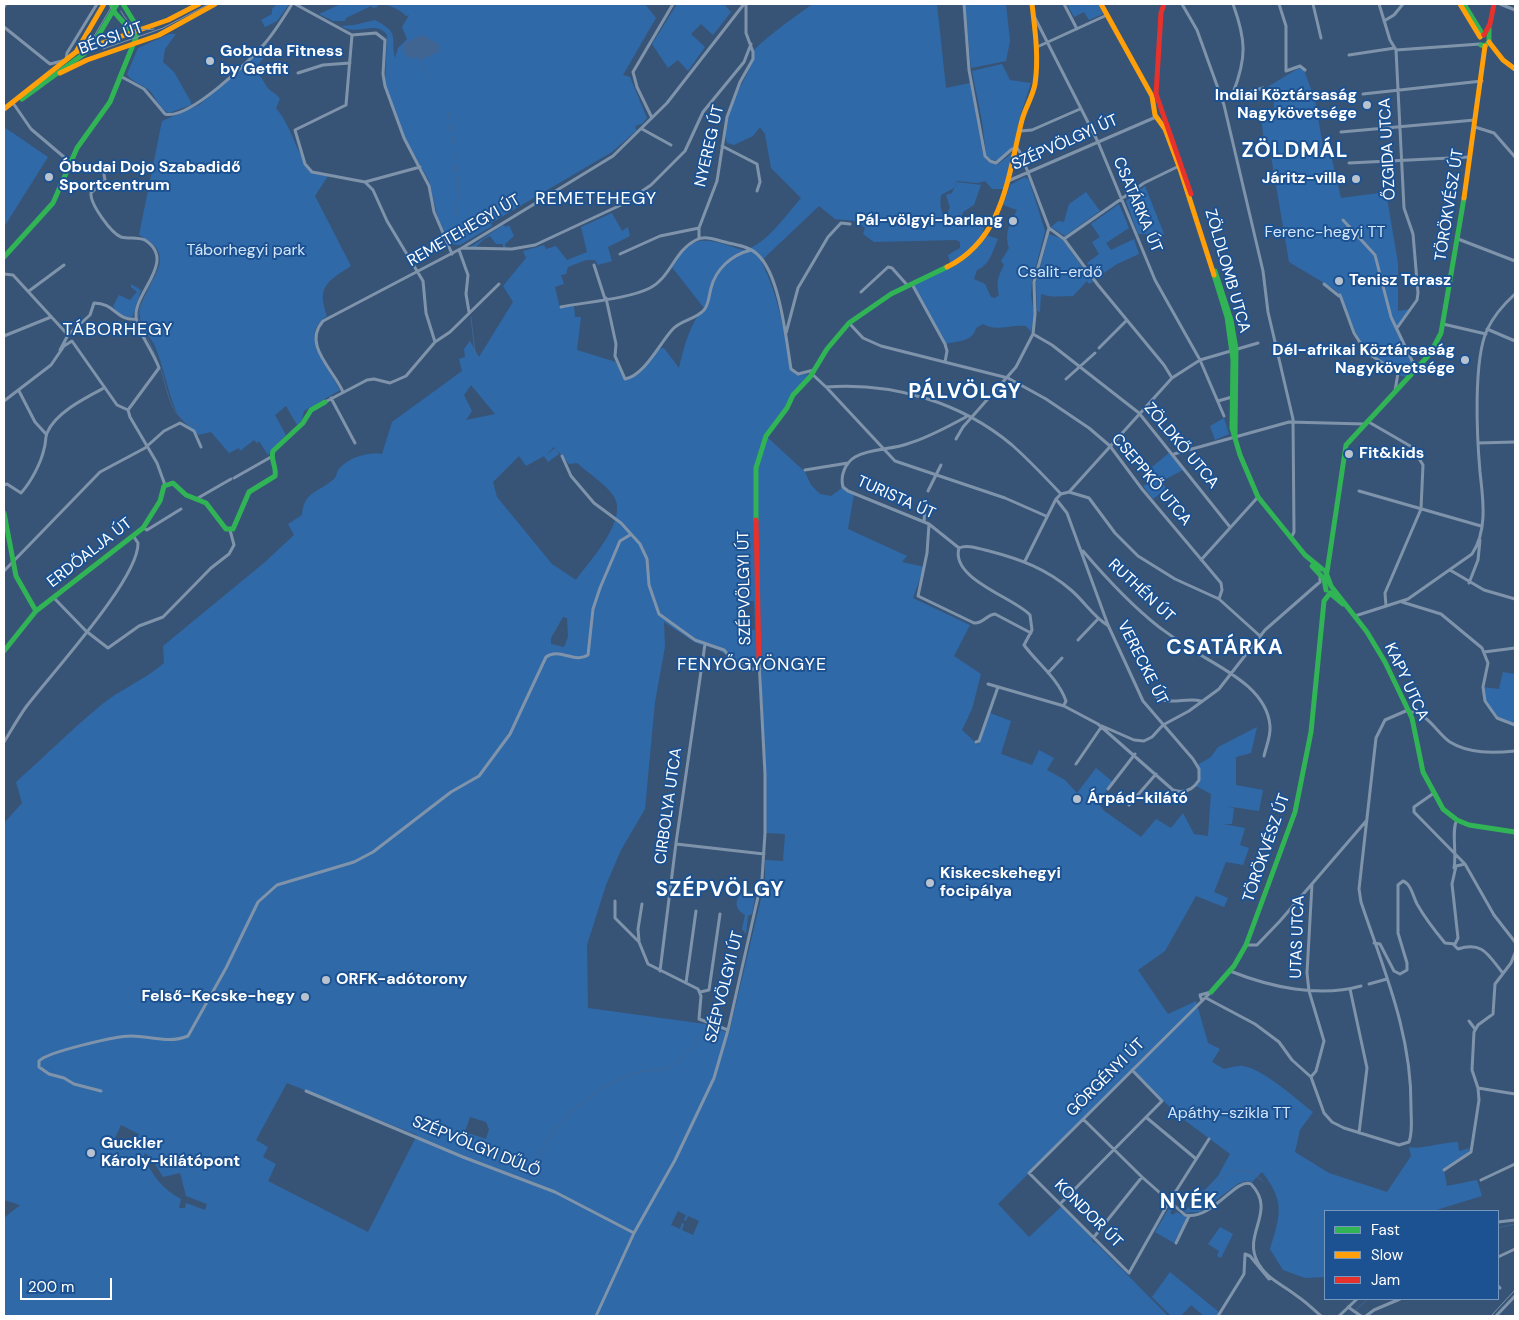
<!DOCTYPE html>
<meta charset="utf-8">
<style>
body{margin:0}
#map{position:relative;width:1519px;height:1320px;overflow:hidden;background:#375477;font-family:"DM Sans",sans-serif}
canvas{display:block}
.frame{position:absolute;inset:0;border:5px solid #fff;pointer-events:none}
.legend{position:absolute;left:1324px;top:1210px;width:175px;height:90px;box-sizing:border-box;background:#1c5292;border:1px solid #7797be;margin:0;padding:6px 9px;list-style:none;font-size:15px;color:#fff}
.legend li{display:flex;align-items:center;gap:10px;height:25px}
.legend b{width:25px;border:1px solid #7797be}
.scale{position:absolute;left:20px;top:1278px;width:92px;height:22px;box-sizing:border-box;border:2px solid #fff;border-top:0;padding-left:6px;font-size:15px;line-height:18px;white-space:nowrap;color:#fff;-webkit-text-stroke:4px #1c5292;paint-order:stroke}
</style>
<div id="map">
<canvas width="1519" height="1320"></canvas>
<div class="frame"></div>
<ul class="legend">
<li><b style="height:6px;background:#30b455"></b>Fast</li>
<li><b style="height:6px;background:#ff9f0a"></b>Slow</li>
<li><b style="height:6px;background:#e5322d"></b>Jam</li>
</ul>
<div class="scale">200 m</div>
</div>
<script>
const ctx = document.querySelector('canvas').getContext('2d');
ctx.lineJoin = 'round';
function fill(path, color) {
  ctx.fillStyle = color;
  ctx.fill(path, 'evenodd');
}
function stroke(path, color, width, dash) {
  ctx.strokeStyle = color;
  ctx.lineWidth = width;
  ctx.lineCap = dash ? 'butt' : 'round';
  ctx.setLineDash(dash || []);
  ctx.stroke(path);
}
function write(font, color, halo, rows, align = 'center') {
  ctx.font = font + ' "DM Sans",sans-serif';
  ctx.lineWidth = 4;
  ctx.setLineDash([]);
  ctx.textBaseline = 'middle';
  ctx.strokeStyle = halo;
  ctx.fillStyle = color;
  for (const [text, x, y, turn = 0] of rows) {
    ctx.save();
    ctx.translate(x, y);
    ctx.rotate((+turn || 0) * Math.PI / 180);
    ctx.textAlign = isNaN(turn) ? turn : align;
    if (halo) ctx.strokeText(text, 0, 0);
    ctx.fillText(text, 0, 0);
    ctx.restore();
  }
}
const green = new Path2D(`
 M277,4H288V6L277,21L265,27L261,20L272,14V9Z
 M341,4H645L656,18L623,75L630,77L647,118L642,124L637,125L635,128L637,130L612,152L491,223L492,226L460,245L449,244L438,219L429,181L404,136L385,84L387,35C376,19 357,37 341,26L354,25L375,20C401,34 390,36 395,58L398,48L407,39L402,27L409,15L406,16C400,9 388,4 378,4L377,7L373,8L371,6L346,18L345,21H333L319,14Z
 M677,4H724L731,12L713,35L701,24L691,34L705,47L688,71L678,60L668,68L652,44Z
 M813,4H937L946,88L970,83L983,154L987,161L997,165L1011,154L1014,155L1006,189H992L985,181L978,183L957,181L954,188L941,195C939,209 942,215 951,225H956L965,216L977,219L984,225L983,234L998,239C993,250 990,265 977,270L974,279L985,284L991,297L995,298L999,295C996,283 998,276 1004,265L1001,261L1009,248C1004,233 1010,223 1017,210L1003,205L1010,185L1025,177L1029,180L1045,231L1032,281L1031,295L1034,313L1031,332L1026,326C1011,324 996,332 983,324L976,328C973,342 957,341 945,344L911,284L951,265L948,255L960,248V242L956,240L874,242L863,234L865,228L855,221L835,219L819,206L761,261C779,296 784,333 792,370L796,375L812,374L798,389L766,436L805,472L811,485L820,494L831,496L843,487L854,494L848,529L907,556L902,562L924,567L913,598L970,625L954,656L981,674L972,709L962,730L978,745L990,713L1011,721L1001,754L1032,765L1039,750L1054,758L1047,770L1065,780L1077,793L1096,768L1113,782L1098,802L1103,810L1141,837L1156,819L1171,828L1183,813L1194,834L1208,836L1211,794L1196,786L1199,780L1197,765L1211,757L1218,747L1257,727L1251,753L1236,757V785L1263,790L1259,811L1226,806L1234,808L1232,824H1223L1245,828L1240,845L1249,848L1243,865L1226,862L1214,892L1228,898L1224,907L1196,896L1165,951L1138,970L1168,1014L1196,1001L1208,1043L1220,1049L1212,1062L1224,1069C1230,1068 1238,1065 1243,1066C1265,1070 1296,1099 1313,1112L1300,1130L1295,1152L1329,1173L1387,1192L1411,1156L1409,1147C1421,1150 1442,1142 1458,1142L1459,1151L1470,1148L1468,1153L1444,1170L1447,1186L1477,1180L1482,1196L1433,1211H1325V1277L1305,1278L1283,1270L1270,1249C1280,1216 1286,1202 1262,1172L1252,1182L1246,1181L1239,1183L1200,1212L1183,1213L1218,1176L1230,1154L1179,1116L1132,1070L998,1204L1029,1237L1061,1207L1091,1237L1093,1242L1097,1244L1168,1316H4V1218L20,1205L4,1200V823L22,803L16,782C44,757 71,730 100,706C120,689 145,680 164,663L163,646L265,562L294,535L288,524L302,515C304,491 318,493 334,479C337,476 336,472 339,469C349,457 368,452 382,454L392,422L462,371L459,359L465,357L464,349L470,341L479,357L513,302L503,286L526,258L523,251L544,245L546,249L556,246L567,260L587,252L581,227L612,213L622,231L628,227L630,236L608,247L612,261L598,265L595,260H586L568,267L566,274L561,275L564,284L555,287L560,308L574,306L575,317H581L577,350L616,362L625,379L638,373L657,349L664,348L679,368C684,347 689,325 704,308L671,266C690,239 699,236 730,246C734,247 740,250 744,250C764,247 788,213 801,198L771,168L765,134L760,127L753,136L734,145L727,143C718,115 743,88 751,64C752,60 751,56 753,52C758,43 802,11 813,4ZM471,385L495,414L466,420L472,411L464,395ZM554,447L569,464L577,463C588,473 604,483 613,495C630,519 590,560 576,580L552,564L497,497L493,482L519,456L526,466L544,456L548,462L559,454L555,448L545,456ZM745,601H754L755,630H747L738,622V606ZM563,617L567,618L568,637L564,647L551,644V638ZM664,622L696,643L719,650L735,662L741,657L761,658L766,833L785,834L783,861L765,860V882L729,1033L705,1024L588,1008L587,945L606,885L621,850L645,809L655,702L665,647ZM287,1083L417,1135L368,1232L268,1181L276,1164L263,1157L268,1147L256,1140ZM470,1117L486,1122L489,1129L486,1139L465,1132ZM121,1125L139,1134L135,1143L124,1139L122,1143L114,1140ZM145,1153L152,1159L163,1177L180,1173L186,1196L207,1204L205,1210L186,1203L185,1208H179L181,1199C163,1190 151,1174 144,1156ZM678,1211L686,1215L684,1220L686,1221L688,1216L699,1221L693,1235L682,1230L684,1224L682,1223L680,1229L671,1225Z
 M965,4H1006L1010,41L1006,61L971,68Z
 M1067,4H1098L1103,14L1089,20L1084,12L1074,17Z
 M169,34H176L165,49L163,62L174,72L191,102V105L169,113C160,109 156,98 150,91C143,85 130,81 127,74L138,48Z
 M265,45L264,57L255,69C260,75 264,82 267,87C271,92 276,93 280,99L276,108C292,127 296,153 312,173L328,176L315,196L351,266C328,281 316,286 327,316C297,335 330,369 340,390L304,411L302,420L297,425L286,406L275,415L286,435L268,455L259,441L257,443L254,440L240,451L239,448L229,453L211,432L198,435C192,428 181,421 177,413C167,391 164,366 154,344C149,336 141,327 140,317C137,288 187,258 139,235L162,121L199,105L244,67Z
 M1002,64L1010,80L1031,83L1021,113L1015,144L999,161L988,159L986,154L982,121L972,71Z
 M1299,68L1304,70L1315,100L1323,146L1329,147L1341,198L1386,192L1398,263V311L1410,309L1397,328L1416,369L1409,378L1399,375L1366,352L1360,343L1340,295L1334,289L1289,262L1269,144L1264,142L1261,117L1274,108V99L1269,86Z
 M4,127L48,157L4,227Z
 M957,182L981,185L974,205L963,212L961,219L952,223L947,213L950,208L946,195L952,193Z
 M1145,186L1164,234L1150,239L1146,234H1138L1126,201Z
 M1086,192L1100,211L1065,236L1051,227L1058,221L1064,222L1069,204Z
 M1119,204L1129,228L1106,243L1111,250L1134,239L1139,254L1117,264L1098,277L1087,263L1099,254L1092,242L1100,237L1091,224Z
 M503,225L506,227L509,225L514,236L505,244L506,248H503V244H496L490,236L484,239L475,248H469Z
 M1049,234L1062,239L1093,282L1089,284L1087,281L1073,296C1062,296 1052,298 1041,294L1040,312L1037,311L1036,283Z
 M131,284L141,290L133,316C125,321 117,313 113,306L119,295L130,300L137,292L131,287Z
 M1224,418L1229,434L1215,440L1210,426Z
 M1169,453L1183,470L1162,481L1166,489L1153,499L1143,486L1157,479L1152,467Z
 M1503,672L1515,674V725C1492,717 1486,713 1483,687L1499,689Z
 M744,891H749L755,898L752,914L748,916L746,934L742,929L745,915C734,909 734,899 744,891Z
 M1169,1208L1173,1209L1170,1213L1173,1215L1176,1212L1187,1217L1174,1243L1155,1232Z
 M1220,1227L1233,1234L1221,1258L1217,1256L1219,1251L1208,1244Z
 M1170,1272L1220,1313L1218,1316H1204L1191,1305L1181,1316H1171L1152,1297Z`);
const water = new Path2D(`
 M422,35L437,43L440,48L438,52L420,60L417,56L413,59C406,57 400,51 404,43Z`);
const stream = new Path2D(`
 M416,56L432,78
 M448,111L459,185L454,237
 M471,317L476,362
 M157,359L138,317L140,307L158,269
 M160,367C169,392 169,422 199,426
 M530,1176C538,1160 546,1140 558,1126C571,1110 591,1096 609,1085C628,1074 642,1070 663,1069C676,1069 700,1038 706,1027
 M1185,1213C1199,1199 1229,1162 1250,1172C1254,1174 1259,1178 1263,1181
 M1498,1228L1515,1224
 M1356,1310L1368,1299`);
const street = new Path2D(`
 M295,4L352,35L346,105L295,130L305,164L312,172L365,182L373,190L387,221L423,281L426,313L435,342
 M1064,4L1077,29
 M1182,4L1197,30L1224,105L1263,271L1268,312L1293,419L1294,532L1291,538
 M1233,4C1246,40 1247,57 1233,93L1239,95L1263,88L1271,95
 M1279,4L1286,26V71L1300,66L1305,70
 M1313,4L1321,38
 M1379,4L1390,40L1396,50
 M1500,4L1515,10
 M4,7L6,4
 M1035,18L1098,142L1155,280L1200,360L1224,416
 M1384,21L1394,15L1403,4
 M4,27L50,64L66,60L67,53L97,4
 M352,35L376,33L385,40L383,74L385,86L404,138L429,186L434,212L452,254
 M1037,47L1107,15
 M1396,50L1404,208L1413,234L1418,293L1417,300L1397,328
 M1396,50L1480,44
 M1349,55L1395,48
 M298,73L323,65L350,63
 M122,77L144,89L165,114C188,121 251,60 266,42C276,30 284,17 292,4
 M1363,94L1482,81
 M13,103L31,129L71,163L98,166L103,169L105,180L91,193C90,204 111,233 121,237C129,239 137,237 145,240C177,261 135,291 136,316C136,329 154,353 159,368L128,410
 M652,118L637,87L633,72L673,4
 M1475,127L1494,133L1515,157
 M642,129L671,145
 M1020,131L1032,130L1080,109
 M1341,132L1475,120
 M722,146L757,164L760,182L757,191
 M1349,163L1470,157
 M1008,181L1156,117
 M365,182L420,167
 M1343,220L1375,255L1391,317L1416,369
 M1049,228L1064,239L1098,285L1164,365L1172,378
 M1343,233L1349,226
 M699,238V228L717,181L727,117L740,82L753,59V52L746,33V4
 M1064,239L1144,183L1179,166
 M1458,239L1515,261
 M462,248L512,249L535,245L623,204L651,185L685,151L703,112L744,62L751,44
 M459,250L468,275L466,294L469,312
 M620,254L660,236L699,228
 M594,265L605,299
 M4,274L13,275L68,335
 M912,284L945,344L947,351L945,362
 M1324,284L1339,296
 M29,291L64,265
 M861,292L888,267L892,268L908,286
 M1340,295L1354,333L1366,352L1398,373L1395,391
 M606,298L616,344L615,356L625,379C644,376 660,343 672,330C680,320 695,320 704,310C709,304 709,295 711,288C716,269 731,255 751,250
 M561,307C586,302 628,299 650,288C671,277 674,251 696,240C705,235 716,240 725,242C735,245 749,246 757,254C780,274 786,339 791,369L798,374L814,370
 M849,323L863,338L881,346L1008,378L1046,399L1089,428L1110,446L1142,489L1221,583L1222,590L1219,599L1260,636
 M1443,324L1486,334
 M1487,329L1515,341
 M786,333L798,288L828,237L841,223L850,224
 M1033,334L1052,345L1139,413L1230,527
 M4,336L51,317
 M1099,348L1127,320
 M60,350L68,335L90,315L94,303C115,303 116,321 136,319
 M812,374L826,387C892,382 961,402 1012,445C1029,460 1045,477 1061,494
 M1066,379L1095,353
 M827,388L895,461L1005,498L1046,516
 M19,391L35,422L46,434
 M343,392C334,370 302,345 323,321L462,248L613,156L667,103L744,4
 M331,398L355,443
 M4,401L51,365L64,346L72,341L117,405L128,410
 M1218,401L1232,397
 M325,402L367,380L374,379L390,383L406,376L435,342L450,332L499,284
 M128,410L130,417L157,463L165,485
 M1367,421L1412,447L1423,465L1421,509L1385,593L1386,606
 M956,439L963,427L1016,367L1033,334L1035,314L1034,282L1049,228L1021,154L1017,148L1012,149L996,163L990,161L985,156L969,70L964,4
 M1478,443L1515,442
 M1174,454L1289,422L1364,424
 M562,456L571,476L594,503L621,523L640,544L647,559L649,585L659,614L695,640L724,650L735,662L748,669H760
 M805,470L848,463
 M234,478L271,457
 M4,485L7,484L21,493C31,482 41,463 44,449C46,444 45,438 47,433C55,413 85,398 104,388
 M928,491L941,465
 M1359,491L1481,526
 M1069,492L1089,498L1115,533L1138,556L1175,579L1219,599
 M198,498L231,479
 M924,522L925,507
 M929,524L927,553L918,596L974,623C983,624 986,615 995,614L1031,633
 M143,528L147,530L181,509
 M959,548L929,524L848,491L843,487C840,476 845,463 855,457C870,448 890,450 907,444C928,438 947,427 966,417
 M1083,551C1106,578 1131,605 1159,627C1170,635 1182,644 1194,651C1221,668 1267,688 1270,726C1271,736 1266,747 1264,756
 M1201,560L1258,497
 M1025,561L1056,499L1061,494L1069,492L1172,378L1200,360L1258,343
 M1450,570L1484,590L1515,599
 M4,571L100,472L145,448L164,431L180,423L194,431L201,447
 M1469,583L1478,560L1480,540
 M54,598L86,631L108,648L139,626L163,617L211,568L229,554L234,545L230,530
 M1402,602L1441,614L1482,648L1488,663L1483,687L1485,701L1497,718L1515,725
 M1355,616L1408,599L1472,554C1488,530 1483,499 1480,472C1477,438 1473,361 1487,330C1493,317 1504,304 1515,294
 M1078,640L1098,619
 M1484,652L1515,648
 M1048,673L1062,658
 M988,684L1064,706L1098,724L1173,790C1185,794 1193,790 1199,780V769L1193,759L1143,701L1108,625L1067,513L1056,499
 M1154,695C1169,707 1184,697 1201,701
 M1064,705L1066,701C1058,678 1037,663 1024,645L1032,630L1030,615C1015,598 950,579 959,548C968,544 979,549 989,551C1020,559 1047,569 1071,590C1084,601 1092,615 1107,625
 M1410,712C1427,712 1437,733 1450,742C1469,754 1494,753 1515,751
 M4,742C11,731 18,718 26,707C51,674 139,579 138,543L134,537
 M976,742L979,741L998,687
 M1076,764L1102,726L1134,740L1144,741L1152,737L1163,725L1189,711L1219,689L1265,630L1313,588L1320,582V575
 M1108,789L1135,754
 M1434,793L1414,807V812L1465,864L1494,915L1515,942
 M1129,805L1156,774
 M676,844L764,854
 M1454,868C1457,854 1451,829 1457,820
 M615,901V918L639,942L648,964L698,989L701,996L699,1019L728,1030
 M639,941L638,929L642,904
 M1374,943L1380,944L1394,971L1400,974L1407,970V963L1398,933V885L1403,881C1411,884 1413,896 1417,904C1425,918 1435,931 1445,943L1455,944L1458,938L1452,884L1456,866L1465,864
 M1453,944L1458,949C1483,941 1488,955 1502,972
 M1246,945H1257L1280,921L1367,820
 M660,971L676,843L705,644
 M1230,971C1270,987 1319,998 1361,986
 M686,983L696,911
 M1369,984L1387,979
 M1350,989L1367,1068L1359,1133
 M700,992L709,990L720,914
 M1206,998L1255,1024L1279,1042L1292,1060L1311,1077L1324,1113L1332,1122L1344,1128L1399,1145L1409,1142C1413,1131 1411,1119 1411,1108C1412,1034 1384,971 1361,902L1359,889L1376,738L1385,720L1408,710
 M1202,1001L1200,995L1211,992
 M1469,1021L1475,1029
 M1311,1077L1316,1071L1324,1041L1309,991L1307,973L1312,884
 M1478,1088L1515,1094
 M101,1091L74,1084L64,1078L49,1074L39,1067V1061C47,1052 116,1036 131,1036C150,1036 169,1044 188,1036L226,968L258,902L277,885L354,862L373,852L451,792L479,776L510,734L546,657C559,647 575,664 588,655L593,609L600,588L620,541L630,535
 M306,1091L463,1157L555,1192L634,1233
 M1147,1118L1195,1158
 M1083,1119L1142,1177L1185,1215C1212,1221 1236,1177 1251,1184C1277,1211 1243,1233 1257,1261C1266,1279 1282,1284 1297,1296C1306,1302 1313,1309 1321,1316
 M1209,1139L1169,1202L1129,1273L1029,1173L1211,992
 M1444,1170L1471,1152L1479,1100L1478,1088L1472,1070L1474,1032L1478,1025L1493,1014L1495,984L1511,963L1515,953
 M1481,1180L1515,1164
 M1060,1204L1162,1101L1132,1070
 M1498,1222L1515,1220
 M1094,1237L1142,1177
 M1176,1243L1189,1216
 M1498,1257L1515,1249
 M1498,1286L1500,1288
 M1348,1307L1361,1316
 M596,1316L634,1233L675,1160L714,1078L728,1030L762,879L765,833V774L759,660L735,662
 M1218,1316L1244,1274L1245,1254L1250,1256L1269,1279
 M1339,1316L1357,1299
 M1366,1316L1374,1310L1400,1299
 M1496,1316L1515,1296`);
const fast = new Path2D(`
 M111,4L115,13L134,34
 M1464,4L1483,35
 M1481,45L1485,46L1489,42V28
 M22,99L85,53L95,41L117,4
 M4,257L53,203L77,148L110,102L139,30L123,4
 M1215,271L1231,320L1236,349L1235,435
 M1214,275L1227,317L1233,360L1232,428L1240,455L1258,497L1305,555L1322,569
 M4,513L16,576L36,611
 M756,520V468L766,436L787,408L793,395L810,377L827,349L849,323L891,294L947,267
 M1312,566L1324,579L1326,590
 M1325,570L1331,586L1367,632L1385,662L1412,718L1423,772L1443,809L1457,820L1469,825L1515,832
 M1327,572L1346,445L1430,354L1441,333L1464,198
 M1330,593L1343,604
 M4,651L36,611L143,528L160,501L164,486L173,483L186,495L206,503L226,529H233L249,492L275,476C277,467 270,460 273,451L303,423L311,410L325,402
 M1211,992L1234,966L1246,945L1295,812L1311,732L1324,601L1330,593`);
const slow = new Path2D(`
 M1101,4L1152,96L1155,115L1165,129L1181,172L1214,275
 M1460,4L1480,37
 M1489,42L1503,60L1515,69
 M76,52L168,20L199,4
 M60,73L87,60L159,35L215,4
 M4,109L76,52L104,4
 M1464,198L1485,46
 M947,267C1004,239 1008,175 1022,120C1025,108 1033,96 1035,84C1039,57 1035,30 1032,4`);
const jam = new Path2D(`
 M1164,4L1161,13L1156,94L1191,194
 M1484,35L1490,24L1494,4
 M756,520L759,660`);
const tram = new Path2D(`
 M121,11C128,25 139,32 154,29
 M93,38L113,4
 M103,49L163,28L209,4
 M1491,1316L1515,1290`);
const markers = [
 [210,61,5,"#b9c3cf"],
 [1367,105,5,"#b9c3cf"],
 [49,177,5,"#b9c3cf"],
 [1356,179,5,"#b9c3cf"],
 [1013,221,5,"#b9c3cf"],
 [1339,281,5,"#b9c3cf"],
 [1465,360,5,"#b9c3cf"],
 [1349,454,5,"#b9c3cf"],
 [1077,799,5,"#b9c3cf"],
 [930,883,5,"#b9c3cf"],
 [326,980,5,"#b9c3cf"],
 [305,997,5,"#b9c3cf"],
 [91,1153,5,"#b9c3cf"]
];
const streetNames = [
 ["BÉCSI ÚT",111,39,-20],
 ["SZÉPVÖLGYI ÚT",1065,143,-24],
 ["NYEREG ÚT",710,146,-77],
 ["ŐZGIDA UTCA",1388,149,-93],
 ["CSATÁRKA ÚT",1137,205,67],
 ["TÖRÖKVÉSZ ÚT",1450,205,-81],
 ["REMETEHEGYI ÚT",464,231,-30],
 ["ZÖLDLOMB UTCA",1227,271,74],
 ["ZÖLDKŐ UTCA",1181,446,50],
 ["CSEPPKŐ UTCA",1151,480,50],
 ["TURISTA ÚT",896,498,24],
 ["ERDŐALJA ÚT",90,553,-38],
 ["SZÉPVÖLGYI ÚT",745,588,-91],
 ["RUTHÉN ÚT",1141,591,43],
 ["VERECKE ÚT",1142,663,63],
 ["KAPY UTCA",1406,682,65],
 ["CIRBOLYA UTCA",669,806,-82],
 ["TÖRÖKVÉSZ ÚT",1267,848,-71],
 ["UTAS UTCA",1298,937,-88],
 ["SZÉPVÖLGYI ÚT",725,987,-76],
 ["GÖRGÉNYI ÚT",1106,1078,-45],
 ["SZÉPVÖLGYI DŰLŐ",476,1147,22],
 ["KONDOR ÚT",1088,1214,45]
];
const poiNames = [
 ["Gobuda Fitness",220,52],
 ["by Getfit",220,70],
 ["Indiai Köztársaság",1357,96,"right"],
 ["Nagykövetsége",1357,114,"right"],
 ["Óbudai Dojo Szabadidő",59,168],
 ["Sportcentrum",59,186],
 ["Járitz-villa",1346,179,"right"],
 ["Pál-völgyi-barlang",1003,221,"right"],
 ["Tenisz Terasz",1349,281],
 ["Dél-afrikai Köztársaság",1455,351,"right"],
 ["Nagykövetsége",1455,369,"right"],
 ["Fit&kids",1359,454],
 ["Árpád-kilátó",1087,799],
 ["Kiskecskehegyi",940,874],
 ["focipálya",940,892],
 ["ORFK-adótorony",336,980],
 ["Felső-Kecske-hegy",295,997,"right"],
 ["Guckler",101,1144],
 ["Károly-kilátópont",101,1162]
];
const parkNames = [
 ["Ferenc-hegyi TT",1325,233],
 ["Táborhegyi park",246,251],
 ["Csalit-erdő",1060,273],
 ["Apáthy-szikla TT",1229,1114]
];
const neighbourhoodNames = [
 ["REMETEHEGY",596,199],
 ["TÁBORHEGY",118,330],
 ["FENYŐGYÖNGYE",752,665]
];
const districtNames = [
 ["ZÖLDMÁL",1295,151],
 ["PÁLVÖLGY",965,392],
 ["CSATÁRKA",1225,648],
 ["SZÉPVÖLGY",720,890],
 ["NYÉK",1189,1202]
];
fill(green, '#3069a8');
fill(water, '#406592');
stroke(stream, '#406592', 1);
stroke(street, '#7f94aa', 3);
stroke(fast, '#30b455', 5);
stroke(slow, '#ff9f0a', 5);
stroke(jam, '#e5322d', 5);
stroke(tram, '#7f93a9', 1);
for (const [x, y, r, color] of markers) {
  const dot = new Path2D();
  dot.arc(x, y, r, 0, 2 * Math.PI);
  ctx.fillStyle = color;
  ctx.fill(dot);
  stroke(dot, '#1c5292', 2);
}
write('16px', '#fff', '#1c5292', streetNames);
write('bold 16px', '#fff', '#1c5292', poiNames, 'left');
write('16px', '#d2e5fa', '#1c5292', parkNames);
ctx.letterSpacing = '1px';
write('18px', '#fff', '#1c5292', neighbourhoodNames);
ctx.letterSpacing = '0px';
ctx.letterSpacing = '1px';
write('bold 21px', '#fff', '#1c5292', districtNames);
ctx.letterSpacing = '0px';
</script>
